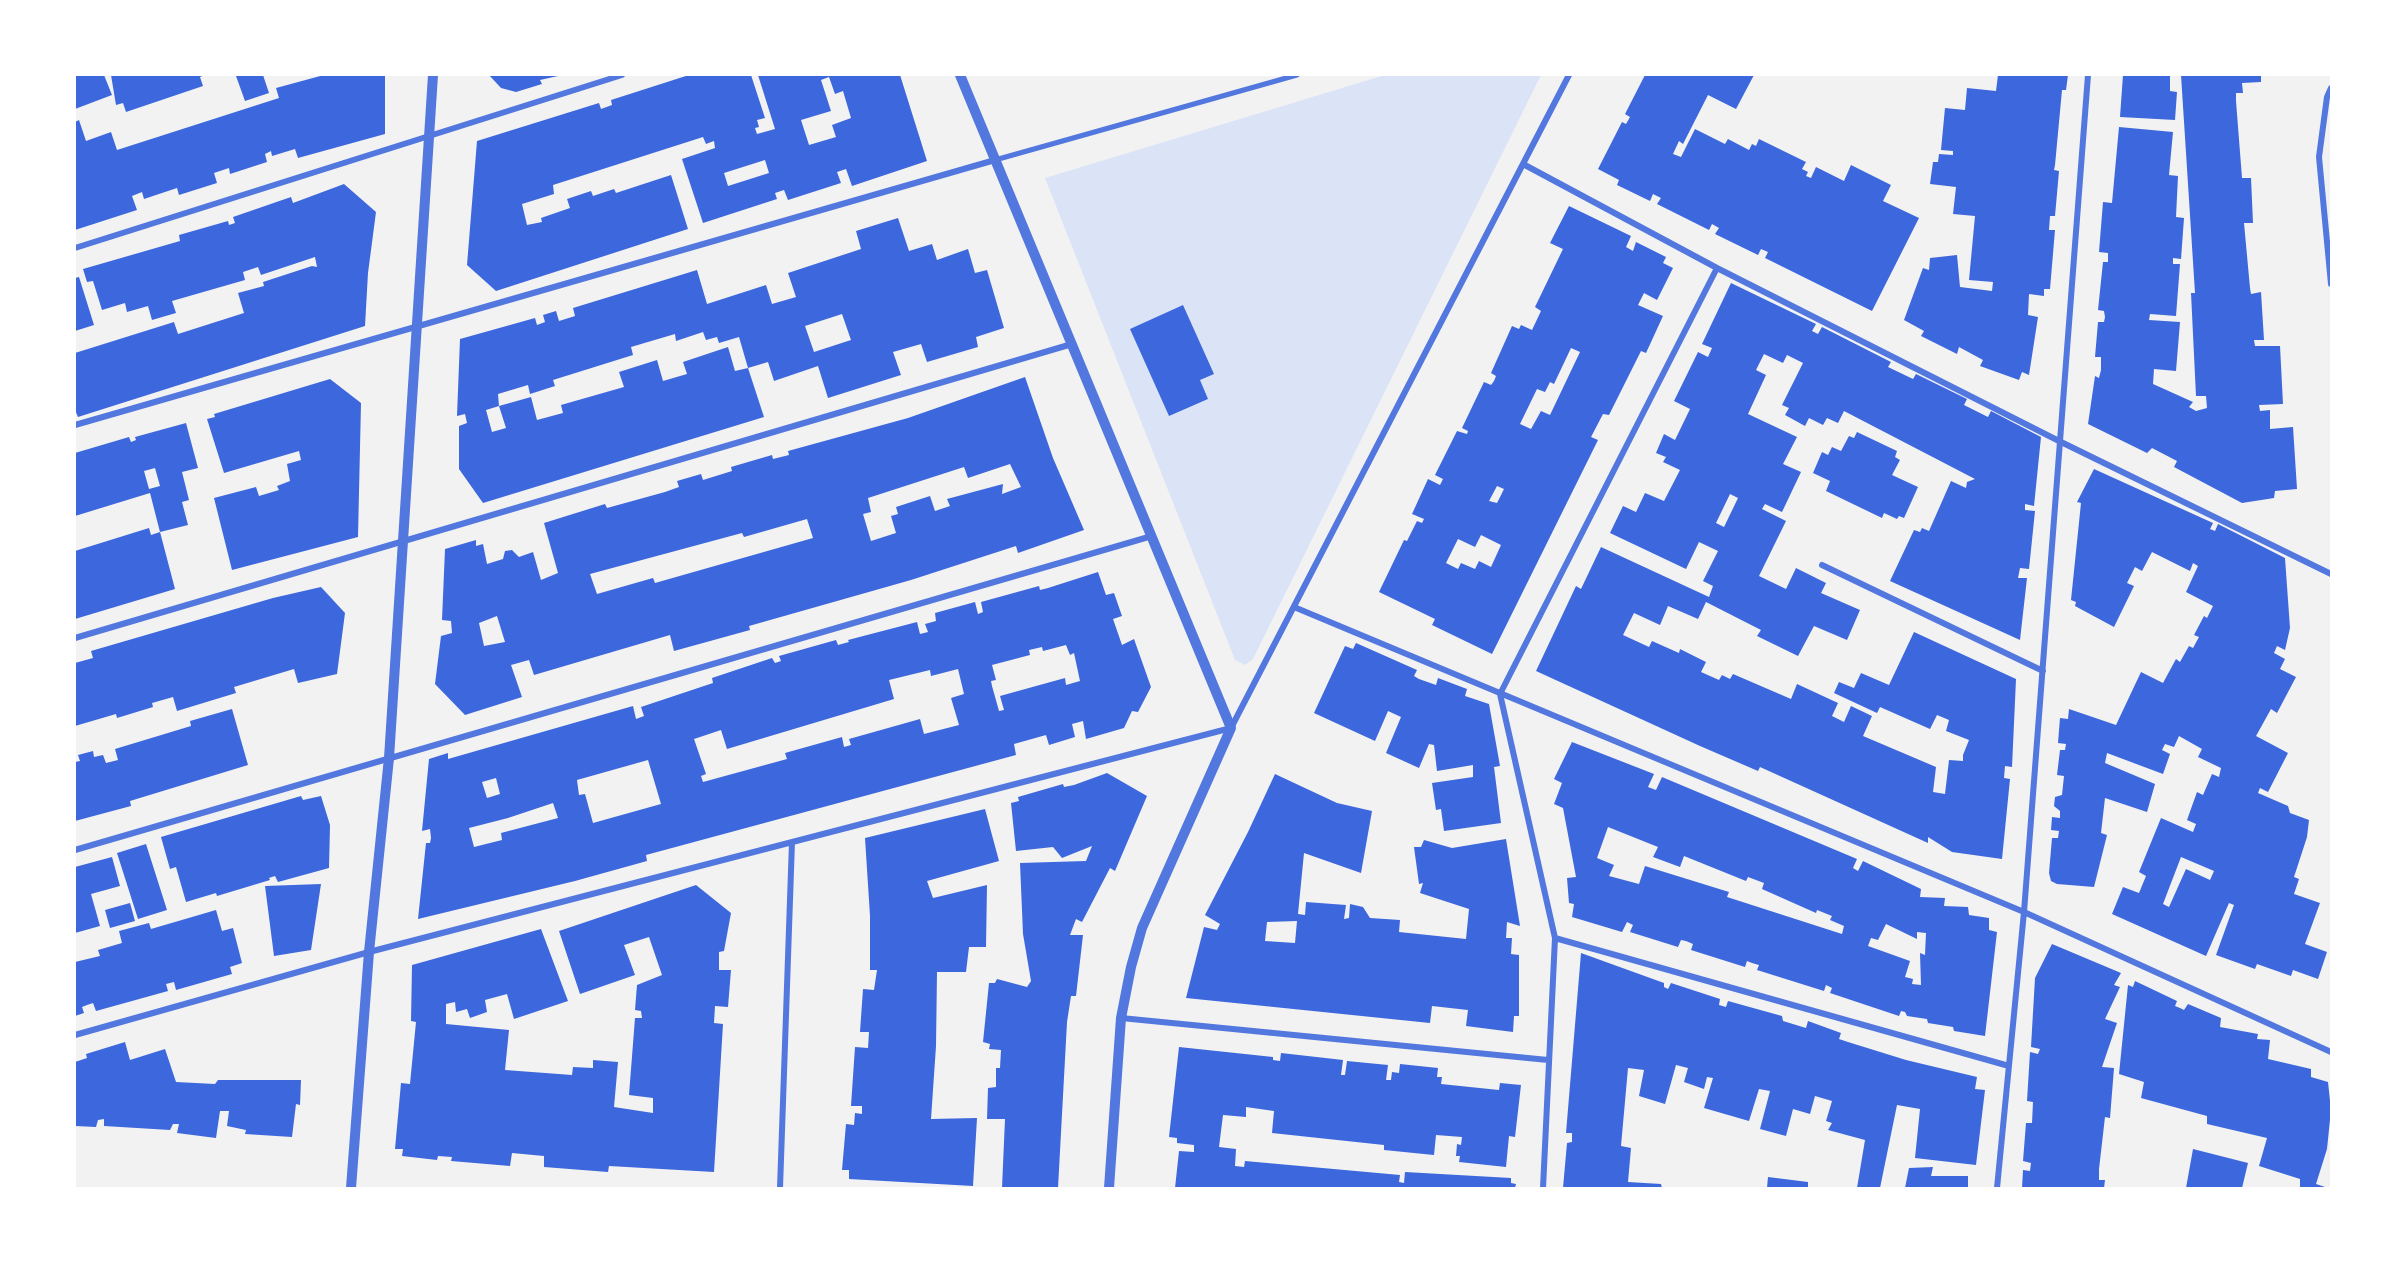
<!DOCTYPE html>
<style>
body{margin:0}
#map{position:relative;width:2406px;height:1263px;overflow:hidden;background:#f2f2f2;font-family:"Times New Roman",serif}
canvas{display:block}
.frame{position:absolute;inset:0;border:76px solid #fff;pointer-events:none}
</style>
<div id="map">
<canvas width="2406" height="1263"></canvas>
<div class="frame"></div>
</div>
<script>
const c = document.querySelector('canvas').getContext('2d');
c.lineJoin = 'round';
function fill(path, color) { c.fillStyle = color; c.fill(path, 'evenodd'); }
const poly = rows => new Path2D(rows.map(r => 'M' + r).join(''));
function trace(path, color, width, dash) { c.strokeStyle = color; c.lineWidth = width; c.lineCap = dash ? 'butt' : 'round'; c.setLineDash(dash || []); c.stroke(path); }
fill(poly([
 [1385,75,1541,75,1253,659,1245,665,1235,660,1045,178]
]), '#dbe4f7');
fill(poly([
 [75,75,104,75,112,95,75,109],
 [111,75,205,75,200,77,203,86,126,112,123,103,116,105],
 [240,75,263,75,269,93,245,101,236,76],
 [324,75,385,75,385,134,298,158,295,149,272,156,271,151,265,154,267,162,230,174,229,168,214,173,217,183,179,195,177,188,144,199,142,192,132,196,137,210,75,230,75,122,79,120,86,141,111,132,117,150,279,98,276,88],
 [489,75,558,75,558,76,540,80,542,84,516,92,501,88],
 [689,75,751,75,765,118,757,120,759,127,755,128,757,134,775,129,758,75,900,75,927,161,852,186,846,169,837,172,841,183,788,200,784,190,775,193,777,199,703,223,682,159,715,148,714,141,706,144,703,137,553,185,554,194,522,204,527,225,542,222,541,218,570,208,567,199,591,191,593,196,614,189,616,193,671,175,688,229,496,291,467,265,477,141,599,103,601,109,612,105,611,100],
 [829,77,835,94,843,91,851,118,832,125,836,137,809,145,801,120,831,111,821,80],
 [765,160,769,173,728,186,724,173],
 [1645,75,1754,75,1736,109,1708,95,1683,144,1679,141,1673,154,1681,157,1695,129,1725,144,1728,139,1749,150,1752,144,1756,146,1759,139,1806,162,1802,169,1808,172,1806,176,1811,178,1816,167,1844,181,1851,165,1891,185,1883,201,1919,218,1872,311,1765,258,1768,252,1761,249,1758,255,1715,234,1719,228,1712,224,1709,230,1657,204,1661,198,1653,194,1650,201,1617,185,1619,180,1598,169,1622,122,1626,124,1630,117,1625,114],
 [1998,75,2068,75,2066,90,2062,90,2055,165,2054,170,2059,171,2055,216,2050,216,2049,230,2055,230,2050,289,2044,289,2044,296,2029,294,2028,315,2038,317,2029,375,2022,372,2019,380,1980,366,1983,360,1959,347,1957,354,1921,336,1924,331,1904,320,1923,268,1929,270,1930,258,1957,255,1960,287,1992,291,1993,282,1969,280,1975,216,1953,214,1956,187,1930,184,1933,162,1938,162,1939,154,1953,155,1953,151,1941,150,1945,108,1965,110,1967,88,1996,91],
 [2123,75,2170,75,2170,91,2177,92,2175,120,2120,117],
 [2181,75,2261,75,2261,82,2242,83,2243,93,2236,93,2236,101,2242,178,2251,178,2253,223,2244,223,2250,288,2251,294,2261,292,2264,340,2254,340,2255,346,2280,346,2283,404,2259,405,2260,411,2270,410,2270,429,2293,427,2297,489,2275,491,2274,498,2242,503,2174,467,2177,461,2152,448,2147,453,2088,424,2095,376,2099,378,2101,370,2101,357,2095,357,2098,322,2104,322,2105,317,2104,311,2098,310,2103,262,2108,262,2108,253,2099,252,2103,202,2112,203,2119,127,2173,132,2169,175,2178,176,2176,217,2184,218,2181,259,2173,258,2173,264,2180,264,2176,316,2150,314,2149,320,2180,322,2176,371,2154,369,2153,384,2193,402,2189,407,2196,411,2207,408,2206,396,2196,396,2191,293,2195,293],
 [344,184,376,212,368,273,365,326,78,417,75,410,75,353,174,322,178,334,244,313,238,293,264,286,263,282,312,266,317,267,315,257,261,275,258,267,243,272,245,280,172,301,176,313,152,320,148,306,127,312,125,303,102,310,93,281,87,282,83,269,180,241,179,235,228,221,229,225,235,223,233,217,291,197,293,203],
 [1569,206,1631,236,1626,247,1633,251,1636,242,1666,257,1663,263,1673,268,1657,300,1644,293,1638,305,1663,316,1646,353,1641,351,1609,415,1603,414,1591,437,1598,440,1492,654,1432,625,1435,619,1379,592,1404,540,1407,541,1417,521,1422,523,1424,519,1412,514,1428,479,1440,485,1443,479,1435,475,1457,431,1467,434,1468,431,1462,428,1484,382,1491,385,1494,381,1496,376,1491,373,1512,326,1519,329,1521,325,1532,330,1541,311,1535,307,1563,249,1550,243],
 [1571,348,1580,352,1550,415,1541,411,1531,429,1520,424,1537,389,1545,392,1550,382,1554,384],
 [1497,486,1504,489,1497,503,1489,501],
 [1481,535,1501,545,1491,567,1479,561,1475,569,1461,563,1458,569,1446,563,1458,539,1475,547],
 [898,218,909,251,932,244,937,260,968,249,975,273,987,270,1004,328,976,337,978,347,927,362,921,344,893,352,901,375,828,398,818,366,774,381,768,362,748,368,739,337,719,343,717,337,706,340,703,332,676,341,675,334,631,347,633,355,553,380,555,386,530,394,528,385,498,394,499,406,531,397,537,420,563,413,561,405,624,387,619,372,657,360,663,381,687,374,683,362,728,347,735,371,748,368,764,417,483,503,459,469,459,426,467,423,465,414,457,416,460,339,535,318,537,325,545,322,543,315,556,311,559,321,575,316,573,308,697,270,707,304,766,285,772,304,796,297,788,273,861,249,856,231],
 [842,314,851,340,814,352,805,326],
 [499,406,506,428,492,432,486,410],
 [79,277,94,325,75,331,75,278],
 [1731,283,1816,324,1812,331,1818,334,1822,327,1891,362,1888,367,1913,379,1916,374,1967,399,1964,405,1988,417,1991,411,2041,437,2034,506,2025,504,2025,510,2035,511,2029,569,2020,568,2018,578,2027,578,2020,640,1890,581,1914,530,1920,532,1922,528,1929,531,1951,481,1966,488,1967,482,1975,479,1844,411,1838,423,1827,418,1823,425,1809,418,1805,426,1785,415,1789,408,1782,405,1803,363,1787,355,1783,363,1764,354,1756,370,1766,375,1748,414,1797,437,1783,464,1801,472,1782,512,1765,504,1762,509,1786,521,1759,576,1786,589,1796,568,1826,583,1821,593,1860,610,1847,640,1814,626,1798,656,1757,636,1761,630,1706,602,1698,619,1668,606,1660,625,1634,613,1623,635,1649,647,1652,641,1679,653,1680,649,1706,662,1701,672,1719,680,1722,675,1730,679,1733,674,1791,699,1797,684,1838,703,1832,716,1844,722,1851,706,1872,716,1863,736,1936,767,1933,792,1945,794,1949,760,1963,761,1963,755,1969,740,1946,731,1949,720,1937,715,1930,729,1880,707,1877,713,1834,693,1839,682,1854,688,1861,673,1889,685,1914,632,2016,679,2012,767,2005,766,2004,778,2010,779,2002,859,1952,852,1928,837,1928,843,1760,767,1758,771,1700,746,1536,671,1576,586,1581,589,1601,547,1709,597,1713,586,1703,581,1718,551,1699,542,1686,569,1610,533,1623,506,1636,512,1645,493,1664,501,1680,470,1663,462,1666,457,1656,453,1664,434,1675,440,1690,409,1674,401,1698,352,1708,357,1712,348,1702,344],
 [1730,494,1738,498,1724,527,1716,523],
 [1183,305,1214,374,1200,380,1208,399,1169,416,1130,329],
 [1025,377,1053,458,1084,530,1018,553,1016,546,911,580,749,626,750,630,674,651,670,635,534,675,529,660,511,665,522,697,465,715,435,684,441,636,452,633,451,621,442,620,445,549,476,540,476,546,483,544,487,564,503,559,505,551,512,550,519,557,533,552,541,580,558,573,544,523,605,504,607,508,665,492,679,487,677,481,701,474,703,480,732,471,731,467,772,455,773,459,789,455,788,451,908,418],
 [1010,464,1021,487,1002,494,1003,484,947,499,950,506,935,511,930,496,896,507,898,514,891,516,896,533,871,541,863,514,871,512,868,498,964,467,968,478],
 [807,519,813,538,655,583,653,578,597,594,590,574,742,533,744,537],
 [497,616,505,642,484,646,479,623],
 [330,379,361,403,358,537,232,570,214,498,256,487,259,496,279,490,277,486,290,481,287,464,301,460,299,451,224,473,207,419,215,417,214,414],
 [186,423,198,468,182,472,189,500,182,502,188,525,160,532,150,493,75,516,75,453,129,437,131,442,136,440,135,437],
 [155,468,160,486,149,489,144,471],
 [1857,432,1897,451,1895,457,1900,460,1892,475,1918,487,1904,518,1899,516,1897,519,1884,513,1882,518,1826,491,1830,481,1813,473,1822,452,1828,455,1832,447,1841,451,1849,436,1854,438],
 [2094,469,2213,523,2210,529,2215,531,2218,524,2285,558,2290,628,2285,650,2277,646,2274,653,2285,659,2280,669,2296,677,2277,713,2271,709,2256,736,2288,753,2268,792,2260,788,2258,793,2288,806,2290,813,2309,820,2307,837,2294,877,2299,879,2294,894,2320,903,2305,944,2327,952,2318,979,2293,970,2291,976,2257,964,2255,969,2216,955,2234,905,2229,903,2206,956,2112,914,2123,887,2139,893,2146,876,2139,872,2161,818,2193,832,2196,824,2187,820,2197,792,2203,795,2212,774,2219,777,2221,768,2198,757,2202,749,2179,736,2174,747,2165,744,2162,750,2170,754,2163,774,2107,753,2105,763,2155,784,2147,812,2105,798,2101,833,2107,835,2094,887,2057,884,2051,881,2049,873,2052,838,2058,838,2059,831,2051,830,2052,817,2060,818,2060,811,2054,806,2055,797,2062,795,2064,776,2057,775,2060,750,2065,750,2066,744,2058,743,2060,718,2068,719,2069,709,2116,725,2141,672,2163,683,2176,659,2180,662,2189,646,2193,648,2199,637,2194,635,2204,616,2207,618,2213,606,2186,592,2198,566,2193,563,2190,571,2152,552,2142,571,2135,567,2127,583,2134,586,2114,627,2075,606,2076,602,2071,600,2081,503,2077,502],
 [2181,857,2214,871,2210,880,2186,869,2169,907,2163,904],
 [149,528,151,535,160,532,175,589,75,619,75,551],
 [1098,572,1106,595,1114,593,1122,616,1113,619,1122,645,1134,639,1151,687,1138,712,1132,711,1124,728,1086,739,1083,721,1072,724,1075,737,1049,745,1046,735,1014,744,1016,755,646,855,647,861,575,881,418,919,426,843,430,843,431,838,430,829,422,831,429,759,448,753,448,759,633,706,636,719,644,716,641,707,713,683,712,678,772,658,775,663,781,661,779,656,836,640,838,645,849,642,848,640,917,622,920,634,928,632,925,624,936,621,935,613,975,602,978,614,983,612,981,602,1039,586,1040,590,1048,588],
 [1066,645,1070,655,1074,653,1080,681,1066,685,1065,678,1000,696,1004,710,999,711,992,686,991,681,996,680,992,665,1030,655,1029,650,1042,647,1043,651],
 [958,669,964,694,951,698,959,725,924,734,920,719,849,739,851,745,844,747,842,737,785,753,787,759,703,782,701,776,706,774,694,739,721,730,727,749,894,699,889,680,930,670,931,676],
 [648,760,661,804,593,823,585,794,579,795,577,780],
 [496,778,500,794,487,798,482,782],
 [553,803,558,818,501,833,502,840,474,847,469,828,508,818],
 [321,587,345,613,337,674,298,683,294,669,234,687,236,693,177,711,173,697,152,703,153,707,117,718,116,714,75,726,75,663,93,658,91,651,273,598],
 [1356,643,1417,670,1414,676,1419,679,1436,685,1438,678,1467,689,1465,696,1489,704,1500,766,1494,767,1501,823,1444,831,1441,809,1436,810,1432,783,1473,777,1473,765,1437,771,1434,745,1429,744,1419,768,1386,753,1401,717,1388,711,1375,741,1314,713,1345,646,1353,649],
 [232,709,248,765,130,801,131,806,75,821,75,762,80,761,78,755,93,751,94,757,103,755,106,763,118,760,115,749,191,726,190,721],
 [1572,742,1654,774,1648,787,1656,790,1662,777,1857,859,1853,868,1858,871,1863,861,1921,889,1920,897,1945,898,1944,906,1968,907,1969,915,1989,918,1989,930,1997,932,1985,1036,1954,1031,1953,1027,1928,1023,1927,1019,1907,1016,1905,1012,1901,1011,1899,1016,1830,993,1832,988,1826,985,1824,991,1757,970,1759,965,1752,963,1747,961,1745,967,1691,950,1693,944,1686,941,1681,940,1678,947,1630,932,1633,925,1627,922,1622,932,1572,917,1574,904,1569,903,1567,878,1576,877,1563,808,1554,804,1562,783,1554,779],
 [1608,827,1658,847,1653,857,1680,867,1684,856,1746,881,1748,877,1764,883,1762,889,1816,913,1817,910,1832,916,1830,920,1844,926,1842,934,1727,897,1729,892,1645,866,1639,884,1609,876,1614,865,1597,858],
 [1886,924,1917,939,1917,932,1926,933,1925,955,1920,953,1921,985,1912,984,1913,979,1905,977,1910,961,1868,946,1871,938,1878,940],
 [1107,773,1147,796,1115,871,1110,868,1082,922,1076,919,1070,935,1083,935,1076,996,1071,996,1067,1022,1058,1188,1002,1188,1005,1119,987,1119,988,1088,996,1087,996,1068,1000,1068,1001,1050,989,1049,990,1044,983,1042,989,983,995,983,997,979,1027,987,1031,981,1023,934,1020,863,1086,861,1092,846,1062,858,1053,847,1016,851,1011,803,1019,801,1018,797,1063,784,1064,787,1074,785],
 [1275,774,1337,803,1372,811,1361,873,1304,853,1298,914,1305,915,1306,902,1346,905,1344,919,1349,918,1350,904,1363,907,1370,918,1400,920,1399,932,1466,939,1469,909,1420,893,1423,883,1419,884,1414,847,1421,847,1424,840,1452,848,1506,839,1520,926,1507,922,1506,938,1512,938,1511,954,1519,955,1519,1016,1514,1016,1513,1032,1466,1026,1468,1010,1432,1006,1430,1023,1186,998,1204,927,1217,930,1220,924,1205,915,1248,832],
 [1297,921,1295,943,1265,941,1267,922],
 [301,796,303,800,321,796,330,825,329,868,278,882,275,876,269,878,270,880,217,896,216,893,186,902,176,867,170,869,161,837],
 [985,809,999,861,927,881,933,898,987,885,986,947,969,947,966,972,937,972,936,1046,931,1119,977,1118,973,1186,849,1179,849,1170,842,1170,846,1124,854,1125,855,1113,862,1114,862,1106,851,1106,855,1047,868,1048,869,1032,860,1032,863,989,874,990,877,970,870,970,870,916,865,838],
 [146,844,167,910,138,919,117,853],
 [112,857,120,886,91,894,100,926,75,933,75,867],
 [321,884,311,950,274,956,265,886],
 [696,885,731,913,724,951,719,952,719,970,731,970,728,1007,715,1006,714,1023,723,1024,714,1172,609,1166,608,1172,544,1167,544,1156,512,1153,510,1166,451,1161,452,1157,438,1156,437,1160,402,1156,403,1149,395,1149,401,1083,410,1084,416,1022,411,1021,412,965,541,929,568,1001,514,1019,507,994,485,1000,487,1012,470,1018,467,1009,456,1012,455,1002,446,1004,446,1024,509,1030,505,1070,572,1075,573,1067,593,1068,593,1060,618,1062,614,1107,653,1113,653,1098,629,1095,635,1018,642,1018,641,1011,635,1010,637,985,662,975,649,937,624,945,635,975,580,994,559,931],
 [130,903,135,921,110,928,105,910],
 [216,910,222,931,233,928,242,963,230,967,232,974,176,990,174,982,166,984,168,991,96,1011,93,1003,87,1005,82,1007,84,1013,75,1016,75,962,100,956,98,950,122,943,119,931,149,923,151,929],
 [2052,944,2121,973,2114,985,2120,987,2105,1019,2117,1023,2102,1067,2114,1068,2110,1118,2105,1117,2099,1169,2099,1180,2105,1180,2104,1188,2022,1188,2023,1170,2030,1171,2031,1163,2023,1161,2026,1123,2032,1123,2033,1102,2027,1101,2030,1052,2038,1054,2040,1049,2031,1047,2035,978],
 [1581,953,1664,983,1664,987,1668,989,1671,983,1720,999,1719,1005,1726,1007,1728,1001,1782,1016,1783,1021,1806,1028,1808,1021,1841,1033,1839,1039,1848,1042,1906,1060,1977,1077,1975,1089,1985,1090,1976,1165,1915,1158,1920,1109,1897,1105,1880,1188,1857,1188,1865,1140,1828,1130,1832,1123,1826,1121,1832,1101,1815,1096,1810,1114,1793,1109,1786,1136,1760,1129,1770,1091,1759,1089,1749,1121,1704,1108,1713,1078,1707,1077,1704,1089,1684,1082,1688,1068,1676,1065,1665,1104,1639,1096,1644,1070,1628,1068,1621,1146,1631,1148,1628,1182,1661,1184,1662,1188,1563,1188,1567,1143,1572,1142,1572,1133,1566,1133],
 [2135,981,2177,1001,2175,1006,2180,1008,2184,1010,2188,1004,2221,1018,2220,1027,2258,1034,2257,1039,2270,1040,2268,1059,2311,1069,2311,1077,2328,1082,2331,1110,2327,1149,2316,1184,2328,1188,2300,1188,2300,1179,2259,1166,2267,1138,2207,1124,2207,1116,2141,1098,2144,1082,2119,1074,2128,985,2133,987],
 [125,1042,130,1060,165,1049,176,1082,215,1084,218,1080,301,1080,300,1105,296,1104,292,1137,245,1134,246,1130,227,1126,229,1111,220,1111,216,1138,177,1133,179,1124,173,1124,170,1130,104,1126,104,1119,98,1120,96,1127,75,1126,75,1062,87,1058,86,1054],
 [1179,1047,1273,1057,1273,1060,1280,1061,1281,1053,1343,1060,1341,1075,1345,1075,1347,1061,1388,1065,1386,1080,1391,1080,1392,1072,1399,1073,1400,1064,1438,1068,1437,1077,1442,1077,1441,1084,1499,1090,1500,1083,1521,1085,1515,1137,1509,1136,1506,1167,1459,1162,1460,1156,1456,1156,1457,1144,1461,1145,1462,1137,1436,1135,1434,1155,1384,1150,1384,1145,1272,1133,1274,1111,1246,1107,1246,1117,1223,1115,1219,1147,1236,1149,1235,1166,1244,1167,1245,1161,1400,1175,1399,1182,1404,1183,1405,1172,1511,1178,1511,1183,1516,1184,1515,1188,1175,1188,1179,1151,1194,1152,1194,1145,1177,1143,1177,1138,1169,1137],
 [2193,1149,2248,1163,2242,1188,2186,1188],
 [1933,1167,1931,1176,1968,1176,1968,1188,1905,1188,1909,1168],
 [1768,1177,1808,1182,1808,1188,1767,1188]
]), '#3d67dc');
trace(poly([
 [995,160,1297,75]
]), '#5277de', 5);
trace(poly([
 [2331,88,2327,97,2319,157,2331,284],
 [1523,164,1717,268,2059,441,2331,574],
 [75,248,622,75],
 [75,425,995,160],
 [1822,565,2043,671],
 [1294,607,2024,912,2331,1052],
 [75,638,1072,344],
 [75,850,1152,536],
 [1555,938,2009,1066],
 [1121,1018,1548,1060],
 [75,1035,369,952,1231,728,1569,75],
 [780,1188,792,842],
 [1543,1188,1555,938,1500,694,1717,268],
 [1997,1188,2024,912,2088,75]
]), '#5277de', 6);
trace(poly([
 [960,75,1231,728,1142,928,1131,967,1121,1018,1109,1188],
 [351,1188,369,952,389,758,433,75]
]), '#5277de', 10);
</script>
